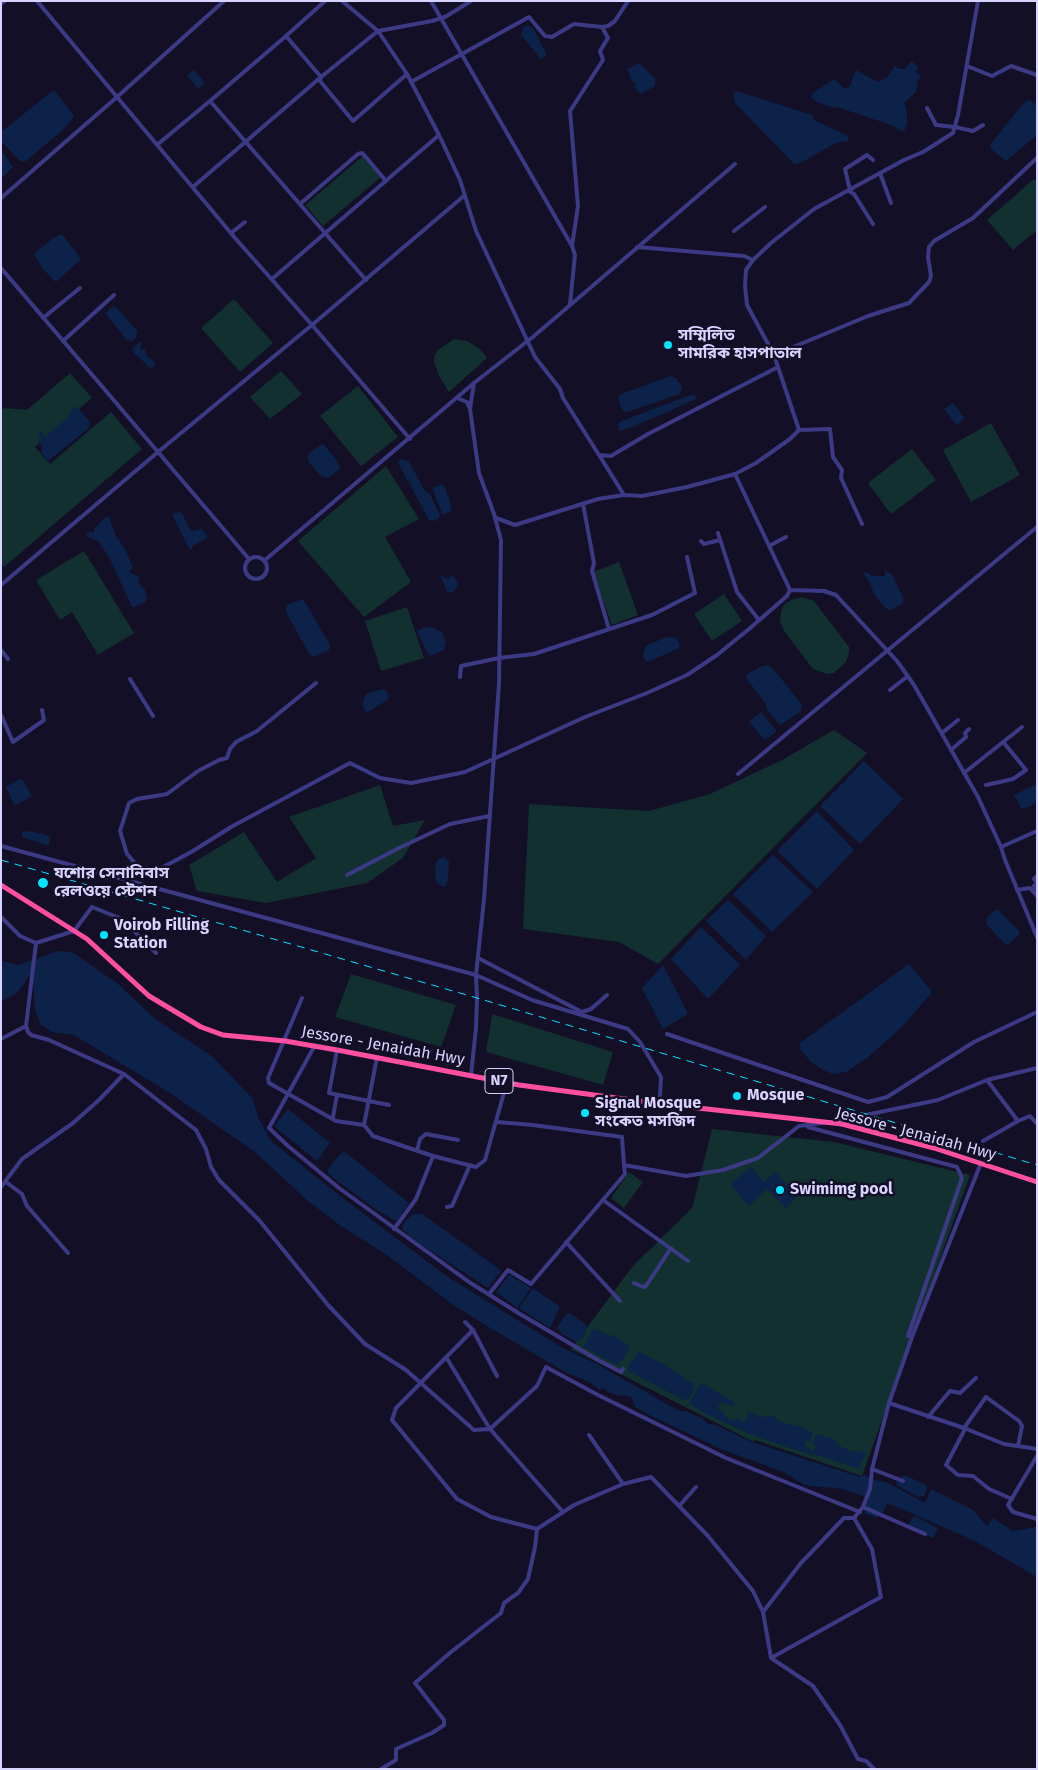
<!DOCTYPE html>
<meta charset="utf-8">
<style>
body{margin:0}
#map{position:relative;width:1038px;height:1770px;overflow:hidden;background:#130f26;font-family:"Fira Sans",sans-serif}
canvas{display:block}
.frame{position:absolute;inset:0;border:2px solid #d9d4ff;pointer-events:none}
</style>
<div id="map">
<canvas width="1038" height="1770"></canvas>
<div class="frame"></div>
</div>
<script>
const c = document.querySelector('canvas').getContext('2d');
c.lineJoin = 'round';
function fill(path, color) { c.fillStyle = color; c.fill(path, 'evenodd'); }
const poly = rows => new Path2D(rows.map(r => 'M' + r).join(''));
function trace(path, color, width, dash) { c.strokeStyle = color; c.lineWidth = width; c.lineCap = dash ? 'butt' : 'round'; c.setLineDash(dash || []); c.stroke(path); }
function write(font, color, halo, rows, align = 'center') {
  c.font = font + ' "Fira Sans","Noto Sans Bengali",sans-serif'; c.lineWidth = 5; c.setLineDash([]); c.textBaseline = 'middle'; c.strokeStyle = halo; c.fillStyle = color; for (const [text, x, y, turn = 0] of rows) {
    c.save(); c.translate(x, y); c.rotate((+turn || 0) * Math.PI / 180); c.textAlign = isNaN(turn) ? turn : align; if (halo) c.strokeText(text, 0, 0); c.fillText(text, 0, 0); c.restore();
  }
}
fill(poly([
 [363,156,381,177,323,226,305,205],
 [1034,179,1037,182,1037,230,1013,250,987,220],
 [234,299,273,343,240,372,201,328],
 [454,339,467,341,480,349,487,358,449,392,439,376,434,361,435,355,439,349],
 [281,371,302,394,270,419,250,397],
 [70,373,92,398,35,447,50,464,111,412,142,449,4,567,1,564,1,410,4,408,27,410],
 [358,386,398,437,361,466,320,416],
 [991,423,1020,475,971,502,943,450],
 [912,449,936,480,891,514,868,483],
 [386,466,419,519,385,537,411,582,364,617,298,541],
 [84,551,134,633,98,655,72,612,60,620,36,580],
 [619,562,638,615,612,625,593,572],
 [724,594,742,621,712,641,694,614],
 [802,597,814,601,849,647,849,653,846,662,834,673,827,674,813,669,784,631,780,621,781,611,784,605,791,600],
 [407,607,424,658,381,671,365,621],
 [834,730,867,753,658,964,619,942,523,929,529,804,649,811,710,794,782,760],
 [380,785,393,826,425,820,403,858,367,883,266,903,197,891,189,865,244,832,277,882,316,858,289,817],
 [351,974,456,1005,441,1047,335,1017],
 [492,1014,613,1052,603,1085,486,1052],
 [712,1129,834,1142,970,1175,862,1476,755,1440,754,1442,571,1349,632,1267,692,1208],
 [629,1172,643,1182,624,1208,611,1198]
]), '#12302f');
fill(poly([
 [527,25,533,28,545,51,546,55,541,59,521,35,523,28],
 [911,61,918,66,916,72,921,77,918,79,916,92,904,103,907,112,907,123,904,132,888,124,837,107,834,108,825,105,817,102,811,97,813,93,834,79,845,89,850,86,856,70,878,82,886,78,892,71,894,65,899,69,905,69],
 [639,63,655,78,655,86,641,94,636,89,634,86,637,84,635,82,633,83,627,69],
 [194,70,205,83,198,89,187,75],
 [54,90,73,114,74,117,64,129,26,161,20,161,1,141,1,132],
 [735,92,740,92,812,115,814,120,848,136,849,141,836,143,802,162,796,164,793,163,736,104,733,96],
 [1029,99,1037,106,1037,135,1006,161,991,149,990,145,1022,105],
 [1,150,13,167,1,179],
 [62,234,81,259,56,282,42,268,34,254,53,238],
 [113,306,117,308,138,332,136,337,132,341,127,340,105,313],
 [140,342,142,344,140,347,142,350,145,349,147,356,155,362,154,367,150,368,133,352,133,348],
 [671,376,676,378,682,387,680,394,627,412,622,411,618,398,621,394],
 [693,394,697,398,692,401,633,427,619,431,618,423,622,421],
 [953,403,965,418,957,425,944,409,945,408],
 [76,406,90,422,89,428,48,461,41,452,43,448,38,441,42,437,38,435,41,430,44,437,46,436,70,415,71,410],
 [320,445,324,445,338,462,340,467,339,470,328,478,321,476,308,461,308,454],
 [401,459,409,462,424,489,427,493,430,494,440,515,439,518,435,521,429,520,401,468,398,462],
 [442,484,444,485,452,507,450,512,444,514,442,513,432,488],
 [181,512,190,529,192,531,202,529,208,537,193,546,191,550,188,547,172,514],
 [105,517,109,517,116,536,126,551,133,568,130,570,130,573,138,576,139,583,145,590,147,599,145,602,135,607,132,607,109,557,98,541,87,537,87,533,90,532,94,533,94,529],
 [885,570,892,575,904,599,902,604,891,610,887,609,880,602,874,594,870,583,863,573,866,572,872,576,885,576],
 [440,575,448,579,453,575,458,583,457,587,453,592,448,593],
 [303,599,330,645,329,650,314,657,309,654,286,612,286,605],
 [426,627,434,628,443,633,443,637,446,641,444,650,430,656,425,649,417,631],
 [667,637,677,638,680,645,679,648,648,662,646,661,643,657,645,646],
 [768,665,776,672,802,705,801,711,781,725,778,723,766,708,766,704,746,678,748,674,760,667],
 [384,689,387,691,389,699,368,712,365,711,362,704,366,694,378,690],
 [761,712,777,731,765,740,749,722],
 [864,761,903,799,860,844,820,806],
 [19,779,22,779,32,796,15,806,6,787],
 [1037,784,1037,803,1025,808,1021,808,1014,795],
 [817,811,854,850,817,889,777,851],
 [30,831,50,836,49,846,22,837,22,832],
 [773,855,813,892,772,932,733,894],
 [445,857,449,862,448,879,446,886,443,887,436,882,435,865,438,859],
 [728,900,766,936,746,960,706,921],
 [997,909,1019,931,1020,934,1009,944,1005,944,987,925,987,917],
 [701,927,740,965,708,999,671,959],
 [57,951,72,952,117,983,154,1018,213,1057,253,1099,258,1117,271,1141,344,1199,448,1277,561,1347,597,1364,679,1411,686,1411,703,1419,708,1424,716,1425,749,1441,860,1477,865,1475,874,1480,886,1482,925,1503,931,1489,973,1510,987,1526,993,1518,1013,1531,1037,1527,1037,1577,973,1540,897,1507,887,1504,882,1514,876,1518,865,1513,864,1509,869,1498,842,1489,804,1485,784,1472,723,1450,649,1415,635,1407,632,1398,625,1395,621,1396,607,1392,606,1389,602,1388,600,1390,589,1382,567,1373,487,1326,452,1304,387,1255,341,1226,308,1201,255,1152,173,1095,74,1035,52,1032,41,1025,35,1010,33,976,29,976,18,992,1,1002,1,961,19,965],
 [909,964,932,992,901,1028,867,1058,846,1072,833,1074,823,1070,811,1062,800,1049,800,1043],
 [663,965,688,1014,663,1029,642,988],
 [288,1109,330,1143,317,1161,275,1127,275,1125],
 [345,1152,409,1203,397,1221,394,1220,374,1208,337,1181,328,1173,328,1169,332,1164,341,1153],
 [751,1167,764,1182,775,1171,798,1196,786,1208,767,1189,749,1206,730,1184],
 [412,1214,422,1214,498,1268,501,1271,488,1288,417,1242,403,1230,402,1225],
 [509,1275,531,1288,517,1308,496,1292],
 [533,1288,560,1307,550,1328,519,1308],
 [569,1313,587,1325,584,1336,578,1343,562,1334,557,1328,566,1314],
 [594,1328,608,1335,615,1336,624,1343,630,1345,628,1351,618,1365,583,1347],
 [639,1352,667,1366,677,1373,682,1375,683,1379,693,1382,695,1387,688,1400,682,1399,628,1371,629,1365],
 [703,1384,735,1403,733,1406,721,1402,717,1409,724,1412,725,1416,732,1420,740,1419,745,1423,748,1412,762,1417,774,1416,780,1422,798,1426,813,1433,810,1442,807,1441,804,1446,813,1451,816,1446,812,1444,816,1434,832,1438,840,1446,850,1451,866,1452,859,1469,820,1456,802,1452,752,1435,704,1413,689,1403,700,1385],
 [904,1475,927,1485,927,1488,924,1496,918,1497,898,1486,896,1483,898,1479],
 [914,1516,938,1528,934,1537,931,1538,925,1534,912,1530,908,1525]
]), '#0c2248');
trace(poly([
 [224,1,117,97,235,238,312,325,158,452,249,559],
 [342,1,378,31,407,74,439,135,460,180,476,231,535,357,560,389,563,398,599,455],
 [431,1,572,246],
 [1,4,5,1],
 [286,36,325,1],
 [967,66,992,76,1011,66,1037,75],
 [407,74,353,121,320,81,321,77,378,31,432,21,445,17,471,1],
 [411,82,529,17,545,36,552,37,574,24,602,27],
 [927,108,936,125,955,127,973,131,983,125],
 [158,144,210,101,366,280],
 [880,173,891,203],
 [194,186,321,77,286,36,210,101],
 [850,190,845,169,867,155,873,160],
 [849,191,854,194,873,224],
 [1,198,117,97,37,1],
 [300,204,358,154,362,153,365,156,386,181],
 [734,231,765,207],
 [231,233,245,222],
 [637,247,744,256,753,260],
 [1,268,158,452,1,585],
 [272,279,439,135],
 [570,304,575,255,572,246,578,206,570,111,603,60,600,51,608,38,602,27,608,26,615,21,628,1],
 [43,318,80,288],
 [63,341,114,295],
 [774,355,868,316,909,303,929,282,931,276,928,257,929,247,934,241,973,218,1037,158],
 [457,398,467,402,469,407],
 [799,430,830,429,833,457,842,470,841,478,862,524],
 [410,439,312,325,465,195],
 [735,474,790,590],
 [624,495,599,455,611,456,648,434,778,367],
 [583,504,594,563,592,571,609,629],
 [496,518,515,525,598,499,624,495,642,496,687,487,735,474,756,463,790,439,799,430,774,355,747,305,745,286,746,270,753,260,771,243,814,209,904,160,923,152,953,133,958,115,978,1],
 [718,533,737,592,759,620],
 [701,541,704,544,720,540],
 [769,546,786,537],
 '245 568a11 11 0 1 1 22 0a11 11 0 1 1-22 0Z',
 [265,560,474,383,534,336,735,164],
 [1,650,8,659],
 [460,677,461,666,499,658,534,654,652,615,695,593,687,557],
 [130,679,153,716],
 [316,683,257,731,236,742,230,749,227,758,219,760,198,771,167,794,137,799,129,803,120,831,127,854,141,870,154,872,193,851,231,827,350,763,380,778,411,783,465,772,585,717,647,693,687,675,717,655,749,629,787,596,790,590,824,591,836,595,897,661,914,685,978,797,1001,847,1005,860,1037,937],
 [890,690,908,676],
 [1,715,13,742,44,720,42,710],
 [942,733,958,720],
 [951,750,966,737,965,733,969,729],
 [964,773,1022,727],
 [738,774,1037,527],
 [986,785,1013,779,1026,770,1004,743],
 [1,846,476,975,532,1000,628,1029,640,1042,661,1077,660,1097,662,1104],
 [1001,847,1037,831],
 [347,875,399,848,450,824,489,816],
 [1037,883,1034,886,1037,890],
 [1037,883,1034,879,1037,876],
 [1017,890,1030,888,1037,896],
 [1,917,20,936,36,943,74,931,92,907,122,919,156,953],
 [36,943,26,1026,28,1032,31,1035,49,1040,124,1074,196,1130,206,1149,211,1167,219,1180,259,1220,328,1305,365,1344,406,1370,474,1430,490,1429,563,1512],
 [478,958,582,1012,591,1009,607,995],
 [302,998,268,1078,269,1083,336,1121,364,1125,373,1136,433,1156,476,1167,485,1160,507,1082],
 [667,1034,868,1102,887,1097,974,1042,1037,1012],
 [1,1039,26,1026],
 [314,1047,269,1128,288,1146,339,1188,469,1282,520,1314,598,1360,621,1372,623,1369],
 [337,1050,329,1093,389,1105],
 [471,1075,476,1028,477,998,476,975,484,899,499,684,501,540,494,514,479,473,470,409,474,383],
 [333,1117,337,1095],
 [1018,1121,1030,1116,1037,1124],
 [497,1122,533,1125,622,1137,624,1165,686,1176,723,1170,758,1158,799,1126,823,1123],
 [832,1122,938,1100,987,1080,1037,1068],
 [364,1125,377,1057],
 [808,1127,957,1167,962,1178,908,1336],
 [983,1141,1018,1121,987,1080],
 [417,1151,420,1139,426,1134,458,1140],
 [6,1182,22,1194,27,1206,68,1253],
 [1,1187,22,1159,73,1123,99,1100,124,1074],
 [603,1200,688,1261],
 [447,1207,452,1206,470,1165],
 [394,1229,416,1199,433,1156],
 [566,1242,620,1301],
 [634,1283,643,1287,646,1286,671,1248],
 [489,1294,508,1270,531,1284,625,1174,624,1165],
 [465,1322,473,1330,497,1376],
 [473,1330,396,1408,392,1420,457,1499,491,1517,537,1529,574,1505,623,1484,651,1477,708,1536,753,1591,763,1612,801,1563,844,1518,854,1518,863,1507,870,1489,872,1469,889,1403,912,1337,981,1163],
 [446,1357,490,1429,537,1386,546,1367,598,1395,726,1458,860,1512],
 [889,1403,964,1428,1004,1444,1037,1449],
 [928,1417,950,1391,960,1393,976,1378],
 [589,1435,623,1484],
 [1037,1456,1008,1505,1013,1512,1037,1519],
 [872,1469,903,1481],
 [1012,1499,989,1489,973,1476,958,1475,946,1465,964,1431,964,1428,986,1397,1019,1421,1022,1426,1018,1446],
 [679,1506,696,1487],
 [863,1507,925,1534],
 [763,1612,771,1658,813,1686,840,1725,858,1759,866,1761,874,1769],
 [771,1658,881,1597,872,1549,854,1518],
 [381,1769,396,1760,396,1749,432,1733,444,1725,444,1720,415,1683,451,1652,501,1613,504,1603,518,1593,528,1579,535,1547,537,1529]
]), '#3d3a85', 4);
trace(poly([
 [1,885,87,939,149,996,201,1027,223,1035,285,1041,337,1050,519,1085,662,1104,842,1124,934,1148,1037,1182]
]), '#ff4fa3', 5);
trace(poly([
 [1,860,477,998,1037,1165]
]), '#00e5ff', 1, [8, 6]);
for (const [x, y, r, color] of [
 [668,345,5,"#00e5ff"],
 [43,883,6,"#00e5ff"],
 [104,935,5,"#00e5ff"],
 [737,1096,5,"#00e5ff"],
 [585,1113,5,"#00e5ff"],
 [780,1190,5,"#00e5ff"]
]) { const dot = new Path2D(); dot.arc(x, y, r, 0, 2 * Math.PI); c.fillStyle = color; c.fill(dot); trace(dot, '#130f26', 2); }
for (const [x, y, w] of [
 [499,1081,28]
]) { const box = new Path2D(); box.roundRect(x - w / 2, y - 12.5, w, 25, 4); c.fillStyle = '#130f26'; c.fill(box); trace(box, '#d9d4ff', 1); }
write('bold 15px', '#d9d4ff', null, [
 ["N7",499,1081]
]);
write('bold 16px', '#d9d4ff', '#130f26', [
 ["সম্মিলিত",678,336],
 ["সামরিক হাসপাতাল",678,354],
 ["যশোর সেনানিবাস",54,874],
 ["রেলওয়ে স্টেশন",54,892],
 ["Voirob Filling",114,926],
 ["Station",114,944],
 ["Mosque",747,1096],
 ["Signal Mosque",595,1104],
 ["সংকেত মসজিদ",595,1122],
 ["Swimimg pool",790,1190]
], 'left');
write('16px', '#d9d4ff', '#130f26', [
 ["Jessore - Jenaidah Hwy",383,1046,10],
 ["Jessore - Jenaidah Hwy",916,1134,15]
]);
</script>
